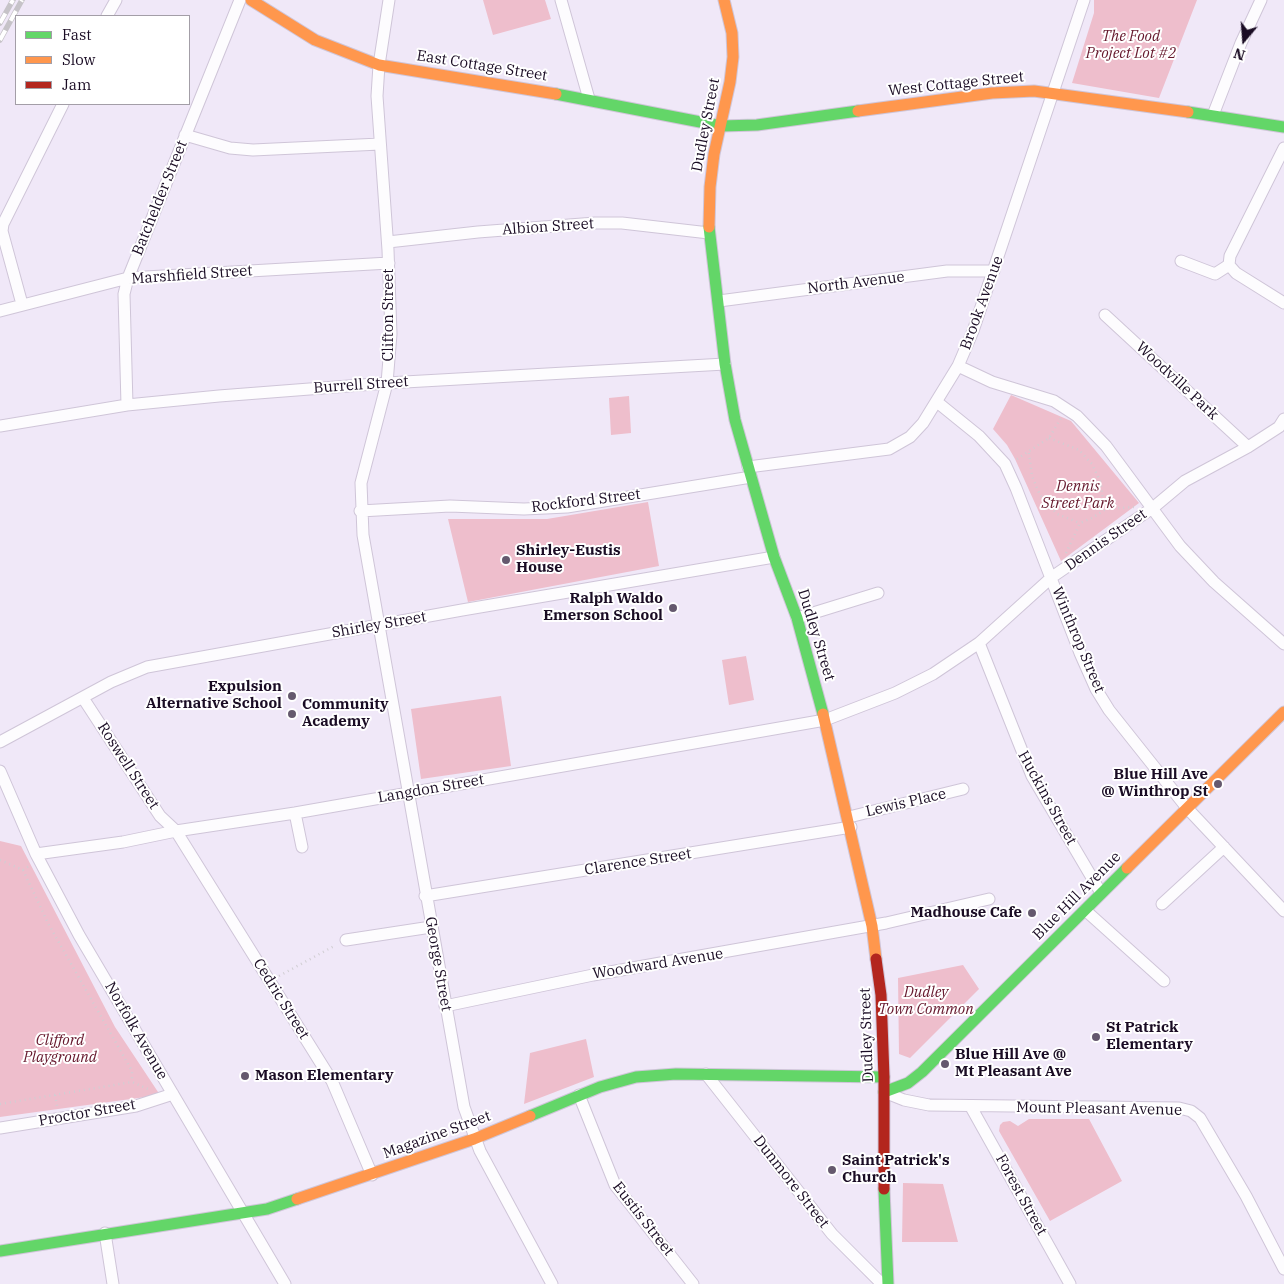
<!DOCTYPE html>
<style>
body{margin:0}
#map{position:relative;width:1284px;height:1284px;overflow:hidden;background:#f0e8f8;font-family:"IBM Plex Serif",serif}
canvas{display:block}
.legend{position:absolute;left:15px;top:15px;width:175px;height:90px;box-sizing:border-box;background:#fff;border:1px solid #a39ea7;margin:0;padding:6px 9px;list-style:none;font-size:15px;color:#1a0c24}
.legend li{display:flex;align-items:center;gap:10px;height:25px}
.legend b{width:25px;border:1px solid #a39ea7}
.north{position:absolute;left:1219px;top:15px;width:50px;height:50px;-webkit-text-stroke:4px #fff;paint-order:stroke;rotate:198deg;font-size:14px;font-weight:700;line-height:20px;text-align:center;color:#1a0c24}
.north::after{content:'';display:block;margin:auto;width:18px;height:22px;background:#1a0c24;clip-path:polygon(50% 0,100% 100%,50% 72%,0 100%)}
</style>
<div id="map">
<canvas width="1284" height="1284"></canvas>
<ul class="legend">
<li><b style="height:6px;background:#63d668"></b>Fast</li>
<li><b style="height:6px;background:#ff974d"></b>Slow</li>
<li><b style="height:6px;background:#b3261e"></b>Jam</li>
</ul>
<div class="north">N</div>
</div>
<script>
const c = document.querySelector('canvas').getContext('2d');
c.lineJoin = 'round';
function fill(path, color) { c.fillStyle = color; c.fill(path, 'evenodd'); }
const poly = rows => new Path2D(rows.map(r => 'M' + r).join(''));
function trace(path, color, width, dash) { c.strokeStyle = color; c.lineWidth = width; c.lineCap = dash ? 'butt' : 'round'; c.setLineDash(dash || []); c.stroke(path); }
function write(font, color, halo, rows, align = 'center') {
  c.font = font + ' "IBM Plex Serif",serif'; c.lineWidth = 4; c.setLineDash([]); c.textBaseline = 'middle'; c.strokeStyle = halo; c.fillStyle = color; for (const [text, x, y, turn = 0] of rows) {
    c.save(); c.translate(x, y); c.rotate((+turn || 0) * Math.PI / 180); c.textAlign = isNaN(turn) ? turn : align; if (halo) c.strokeText(text, 0, 0); c.fillText(text, 0, 0); c.restore();
  }
}
fill(poly([
 [483,0,545,0,551,19,493,35],
 [1094,0,1197,0,1159,98,1072,83,1094,13],
 [1011,395,1071,421,1139,503,1061,561,1015,459,1007,445,993,429],
 [629,396,631,433,611,435,609,398],
 [648,502,659,566,468,602,448,519,547,519],
 [746,656,754,700,729,705,722,660],
 [501,696,511,766,421,779,411,709],
 [0,841,21,846,115,1027,160,1095,0,1117],
 [963,965,979,989,910,1058,899,1054,898,978],
 [586,1039,594,1077,524,1104,530,1053],
 [1029,1119,1089,1119,1122,1181,1050,1221,999,1131,1000,1125,1003,1122,1010,1121,1018,1126],
 [903,1183,943,1184,958,1242,902,1242]
]), '#eebecc');
const street = poly([
 [389,0,379,65,377,96,388,250,391,334,387,383,361,483,363,535,464,1107,480,1151,552,1284],
 [561,0,589,99],
 [107,16,116,0],
 [1213,115,1241,43,1261,0],
 [185,135,230,148,253,150,380,144],
 [1284,148,1230,256,1229,265,1236,273,1284,303],
 [388,242,478,232,595,223,622,223,709,233],
 [1181,261,1215,274,1229,265],
 [719,301,947,271,994,271],
 [22,304,2,231,3,224,63,104],
 [0,311,128,278,389,263],
 [1105,315,1248,447],
 [958,366,992,382,1054,401,1077,416,1106,446,1180,546,1214,582,1284,644],
 [937,402,979,436,1005,464,1016,488,1080,653,1096,689,1109,710,1187,808,1284,911],
 [127,405,124,294,128,278,240,0],
 [0,426,127,405,219,396,387,383,725,364],
 [748,467,889,449,910,437,923,423,958,366,973,331,1084,0],
 [360,511,450,506,524,509,567,507,751,477],
 [797,618,878,593],
 [979,643,1032,776,1101,893],
 [83,698,160,816,176,831,332,1081,372,1175],
 [0,742,111,682,147,667,462,610,774,557],
 [0,771,36,854,79,935,285,1284],
 [295,813,302,847],
 [849,817,963,789],
 [36,854,123,842,176,831,295,813,825,720,895,693,933,674,979,643,1052,577,1154,507,1185,481,1248,447,1279,427,1284,419],
 [425,896,851,827],
 [1162,904,1224,847],
 [1085,910,1164,981],
 [346,940,431,927],
 [445,1006,593,975,886,923,989,899],
 [706,1074,832,1234,882,1284],
 [884,1092,904,1100,929,1105,1179,1108,1191,1111,1200,1118,1246,1196,1284,1269],
 [579,1095,615,1185,693,1284],
 [971,1107,1070,1284],
 [0,1128,136,1106,173,1094],
 [105,1233,113,1284]
]);
const fast = poly([
 [556,94,721,126,757,125,858,111],
 [1188,112,1284,127],
 [709,227,725,364,735,420,774,557,797,618,823,714],
 [884,1092,908,1083,922,1072,1127,868],
 [530,1116,600,1087,636,1077,676,1074,884,1077],
 [884,1189,888,1284],
 [0,1251,267,1209,297,1199]
]);
const slow = poly([
 [251,0,315,40,379,65,556,94],
 [858,111,992,93,1034,91,1188,112],
 [709,227,710,187,714,154,730,82,733,57,732,33,724,0],
 [823,714,872,926,876,959],
 [1127,868,1284,712],
 [297,1199,474,1139,530,1116]
]);
const jam = poly([
 [876,959,881,995,884,1077,884,1189]
]);
trace(street, '#cfc5d8', 13);
trace(fast, '#cfc5d8', 13);
trace(slow, '#cfc5d8', 13);
trace(jam, '#cfc5d8', 13);
trace(poly([
 [1049,438,1079,450,1092,464,1101,483,1103,502,1101,510],
 [1029,453,1032,476,1040,495,1057,514,1080,523],
 [1017,459,1049,438,1061,418],
 [1066,553,1080,523,1092,518,1106,509,1134,507],
 [0,860,23,870,29,866],
 [23,870,49,925,132,1071,132,1082],
 [279,976,336,945],
 [55,1095,57,1106],
 [0,1104,132,1082,148,1089]
]), '#d1ced3', 2.5, [1, 4]);
trace(street, '#fdfcfe', 11);
trace(fast, '#63d668', 11);
trace(slow, '#ff974d', 11);
trace(jam, '#b3261e', 11);
const rail = poly([
 [0,23,13,0],
 [0,40,22,0]
]);
trace(rail, '#c6c3c8', 5.5);
trace(rail, '#fff', 4, [11]);
for (const [x, y, r, color] of [
 [506,560,5,"#65596e"],
 [673,608,5,"#65596e"],
 [292,696,5,"#65596e"],
 [292,714,5,"#65596e"],
 [1218,784,5,"#65596e"],
 [1032,913,5,"#65596e"],
 [1096,1037,5,"#65596e"],
 [945,1064,5,"#65596e"],
 [245,1076,5,"#65596e"],
 [832,1170,5,"#65596e"]
]) { const dot = new Path2D(); dot.arc(x, y, r, 0, 2 * Math.PI); c.fillStyle = color; c.fill(dot); trace(dot, '#fff', 2); }
write('italic 15px', '#66182d', '#fff', [
 ["The Food",1131,37],
 ["Project Lot #2",1131,54],
 ["Dennis",1078,487],
 ["Street Park",1078,504],
 ["Dudley",926,993],
 ["Town Common",926,1010],
 ["Clifford",60,1041],
 ["Playground",60,1058]
]);
write('15px', '#1a0c24', '#fff', [
 ["East Cottage Street",482,66,9],
 ["West Cottage Street",956,84,-6],
 ["Dudley Street",706,125,-79],
 ["Batchelder Street",160,198,-68],
 ["Albion Street",548,227,-4],
 ["Marshfield Street",192,275,-4],
 ["North Avenue",856,283,-7],
 ["Brook Avenue",982,303,-70],
 ["Clifton Street",389,315,-90],
 ["Woodville Park",1177,381,43],
 ["Burrell Street",361,385,-4],
 ["Rockford Street",586,501,-7],
 ["Dennis Street",1106,540,-35],
 ["Shirley Street",379,625,-10],
 ["Dudley Street",816,635,73],
 ["Winthrop Street",1078,640,67],
 ["Roswell Street",128,766,57],
 ["Langdon Street",431,789,-10],
 ["Huckins Street",1047,798,61],
 ["Lewis Place",906,803,-13],
 ["Clarence Street",638,862,-9],
 ["Blue Hill Avenue",1077,896,-45],
 ["George Street",438,964,80],
 ["Woodward Avenue",658,964,-9],
 ["Cedric Street",281,999,58],
 ["Norfolk Avenue",136,1031,60],
 ["Dudley Street",867,1035,-92],
 ["Mount Pleasant Avenue",1099,1109,1],
 ["Proctor Street",87,1113,-10],
 ["Magazine Street",437,1135,-20],
 ["Dunmore Street",791,1182,52],
 ["Forest Street",1021,1195,61],
 ["Eustis Street",643,1219,52]
]);
write('bold 15px', '#1a0c24', '#fff', [
 ["Shirley-Eustis",516,551],
 ["House",516,568],
 ["Ralph Waldo",663,599,"right"],
 ["Emerson School",663,616,"right"],
 ["Expulsion",282,687,"right"],
 ["Alternative School",282,704,"right"],
 ["Community",302,705],
 ["Academy",302,722],
 ["Blue Hill Ave",1208,775,"right"],
 ["@ Winthrop St",1208,792,"right"],
 ["Madhouse Cafe",1022,913,"right"],
 ["St Patrick",1106,1028],
 ["Elementary",1106,1045],
 ["Blue Hill Ave @",955,1055],
 ["Mt Pleasant Ave",955,1072],
 ["Mason Elementary",255,1076],
 ["Saint Patrick's",842,1161],
 ["Church",842,1178]
], 'left');
</script>
